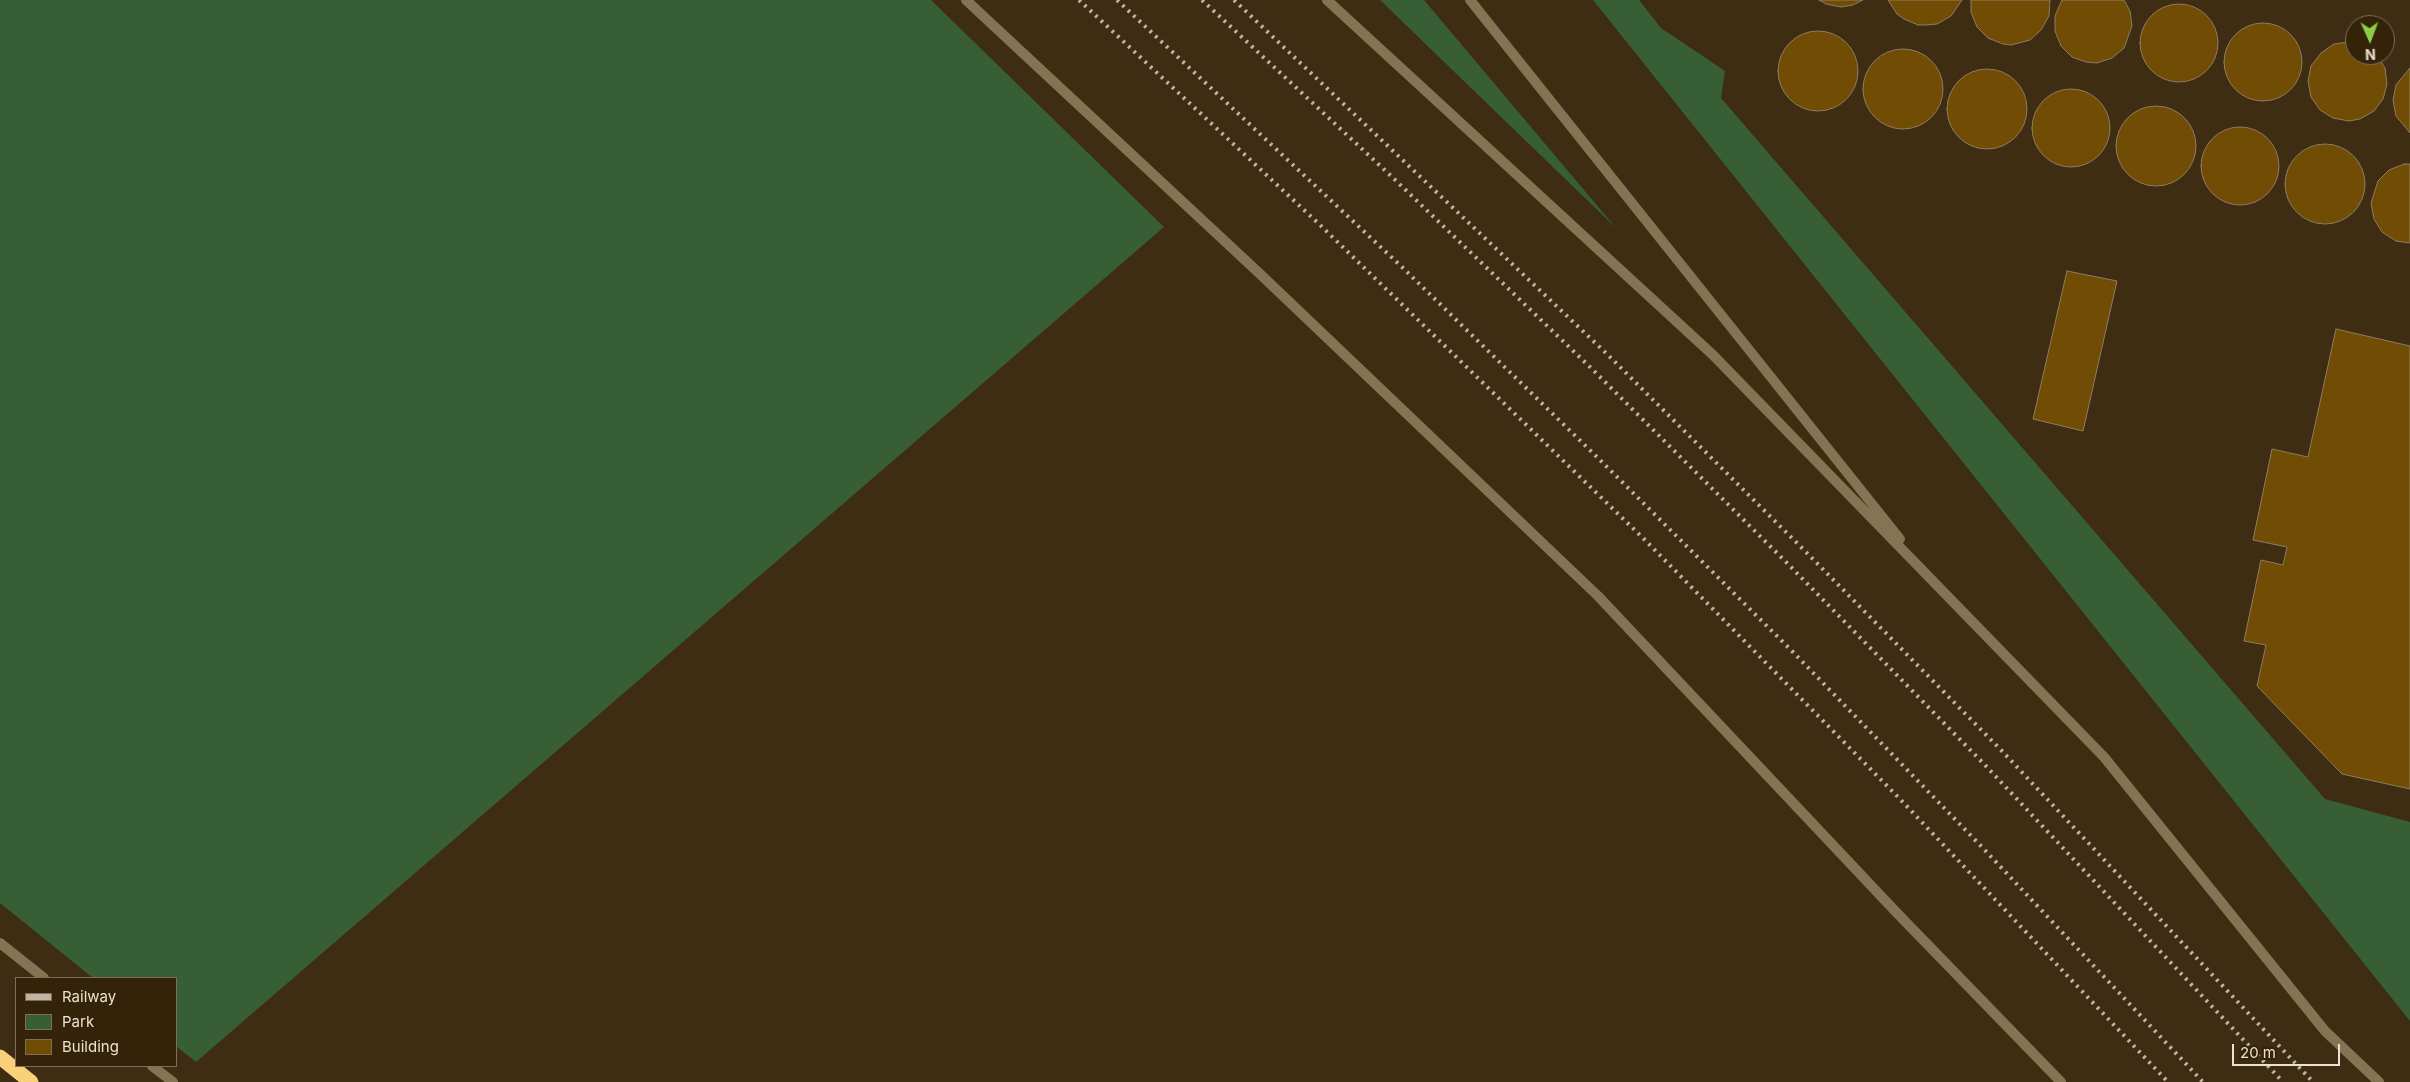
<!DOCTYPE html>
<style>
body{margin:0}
#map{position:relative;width:2410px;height:1082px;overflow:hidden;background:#3e2d13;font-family:Inter,sans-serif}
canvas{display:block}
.legend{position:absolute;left:15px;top:977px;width:162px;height:90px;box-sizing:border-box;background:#342309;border:1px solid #7e6f59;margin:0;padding:6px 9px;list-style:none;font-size:15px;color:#ece1d2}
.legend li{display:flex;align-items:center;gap:10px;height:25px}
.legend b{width:25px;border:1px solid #7e6f59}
.north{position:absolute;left:2345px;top:15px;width:50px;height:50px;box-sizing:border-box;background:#342309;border:1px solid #7e6f59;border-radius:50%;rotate:178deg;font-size:14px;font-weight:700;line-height:20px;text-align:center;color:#ece1d2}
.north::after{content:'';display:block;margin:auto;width:18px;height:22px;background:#8ace47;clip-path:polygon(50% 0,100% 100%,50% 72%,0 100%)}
.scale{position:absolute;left:2232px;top:1044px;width:108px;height:22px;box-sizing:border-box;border:2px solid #ece1d2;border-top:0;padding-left:6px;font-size:15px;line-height:18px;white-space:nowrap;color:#ece1d2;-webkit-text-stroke:4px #342309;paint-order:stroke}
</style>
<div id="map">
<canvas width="2410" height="1082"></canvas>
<ul class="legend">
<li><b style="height:6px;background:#c1b4a3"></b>Railway</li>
<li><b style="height:14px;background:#375e35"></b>Park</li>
<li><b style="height:14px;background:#714c05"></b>Building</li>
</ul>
<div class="north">N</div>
<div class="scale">20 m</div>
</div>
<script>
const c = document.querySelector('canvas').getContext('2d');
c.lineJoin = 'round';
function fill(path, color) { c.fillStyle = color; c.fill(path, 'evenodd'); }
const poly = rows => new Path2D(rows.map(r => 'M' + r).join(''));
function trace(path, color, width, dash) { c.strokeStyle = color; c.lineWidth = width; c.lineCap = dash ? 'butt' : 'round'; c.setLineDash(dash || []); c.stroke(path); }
fill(poly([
 [0,0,931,0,1164,227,196,1062,176,1046,176,978,93,978,0,903],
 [1380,0,1424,0,1616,228],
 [1593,0,1639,0,1661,28,1725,71,1721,98,2325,799,2410,822,2410,1021]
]), '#375e35');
const building = poly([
 [1819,0,1863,0,1853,5,1841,7,1826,4,1819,0],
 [1962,0,1951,16,1937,24,1926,25,1918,25,1904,19,1897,14,1888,0,1962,0],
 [1971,0,2050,0,2049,16,2041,30,2030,40,2011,45,2003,44,1988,38,1977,27,1971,12,1971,0],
 [2062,0,2124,0,2130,11,2132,26,2124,48,2112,58,2097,63,2086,62,2072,57,2061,46,2055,31,2055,16,2062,0],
 '2140 43a39 39 0 1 1 78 0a39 39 0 1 1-78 0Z',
 '2224 62a39 39 0 1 1 78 0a39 39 0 1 1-78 0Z',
 '1778 71a40 40 0 1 1 80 0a40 40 0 1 1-80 0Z',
 [2349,42,2355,42,2355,55,2377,55,2385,68,2387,84,2383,99,2374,111,2360,119,2349,121,2333,118,2320,110,2311,97,2308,81,2311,66,2321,53,2334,44,2349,42],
 '1863 89a40 40 0 1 1 80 0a40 40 0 1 1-80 0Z',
 [2410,68,2410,133,2396,116,2393,100,2396,85,2410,68],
 '1947 109a40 40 0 1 1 80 0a40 40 0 1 1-80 0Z',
 '2032 128a39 39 0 1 1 78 0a39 39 0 1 1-78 0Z',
 '2116 146a40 40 0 1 1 80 0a40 40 0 1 1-80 0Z',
 '2201 166a39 39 0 1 1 78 0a39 39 0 1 1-78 0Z',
 '2285 184a40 40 0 1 1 80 0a40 40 0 1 1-80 0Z',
 [2404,164,2410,164,2410,243,2396,241,2382,232,2374,219,2371,203,2378,181,2389,170,2404,164],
 [2067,271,2117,281,2083,431,2033,419,2067,271],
 [2336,329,2410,346,2410,789,2342,774,2257,686,2266,645,2244,641,2261,560,2283,565,2287,547,2253,540,2272,449,2308,457,2336,329]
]);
fill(building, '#714c05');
trace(building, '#907c61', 1);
trace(poly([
 [966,0,1259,273,1598,596,1896,912,2061,1082],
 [1327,0,1713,355,2104,757,2325,1031,2379,1082],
 [1470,0,1900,539],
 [0,943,44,978],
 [152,1066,173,1082]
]), '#857453', 10);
trace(poly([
 [0,1057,31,1082]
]), '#fbd07b', 15);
trace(poly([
 [1079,0,1319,224,1644,539,1899,798,2168,1082],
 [1117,0,1403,268,1598,458,1791,650,1981,846,2203,1082],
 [1202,0,1390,175,1591,368,1789,565,1984,764,2283,1082],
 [1234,0,1607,354,1805,551,2001,750,2313,1082]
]), '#c1b4a3', 4, [2.5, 5]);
</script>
